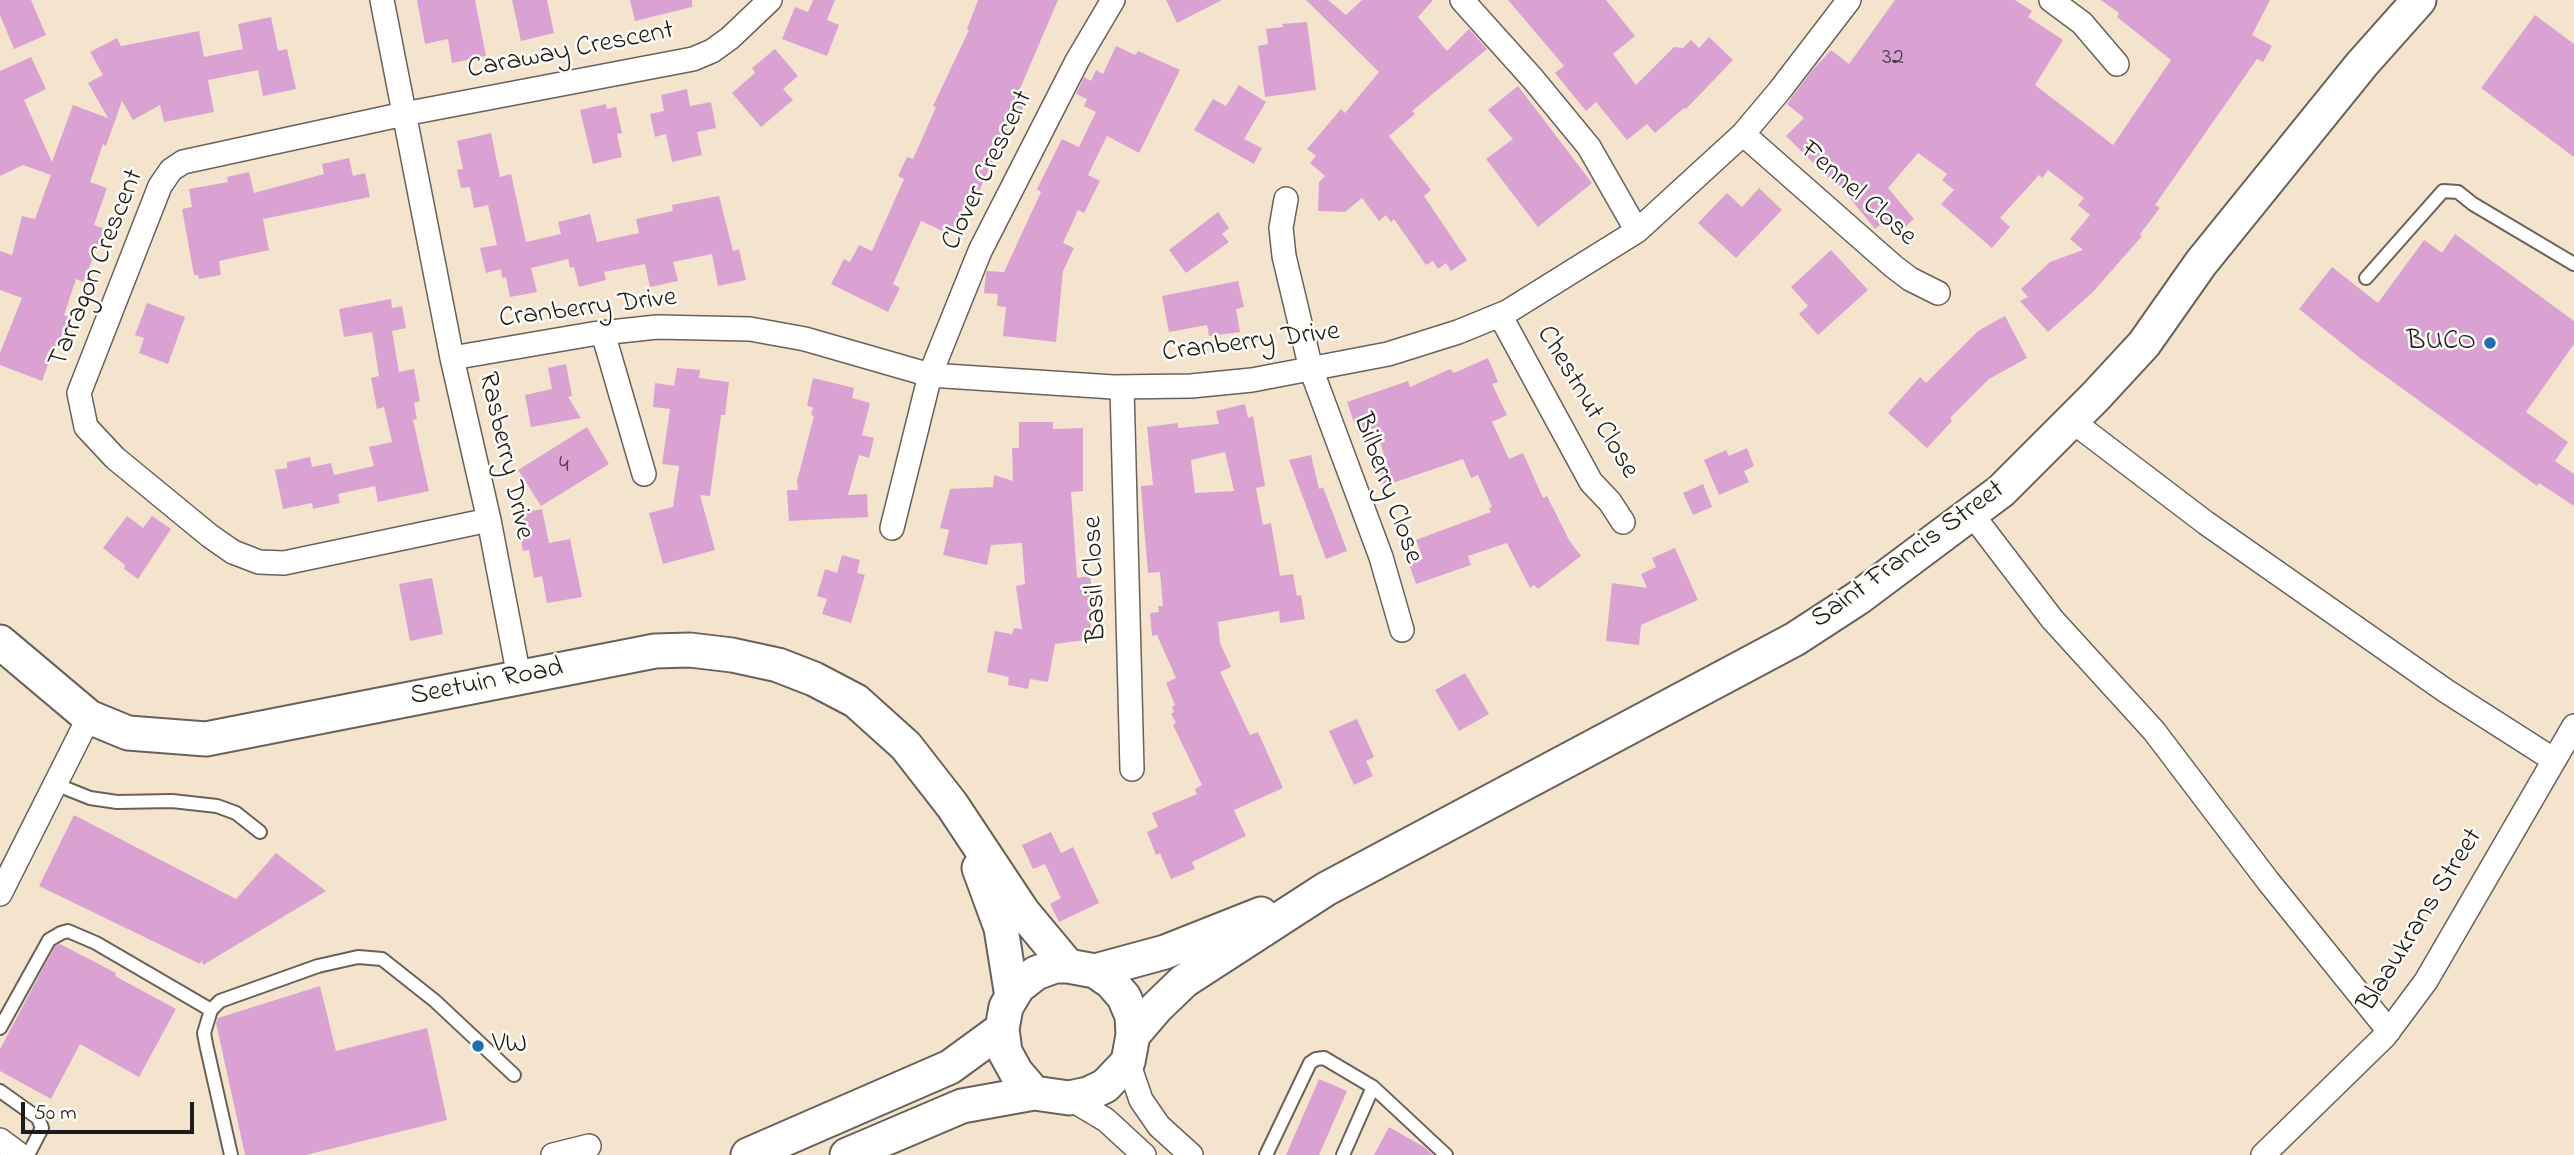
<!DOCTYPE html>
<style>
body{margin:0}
#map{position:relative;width:2574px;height:1155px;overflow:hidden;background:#f5e4cd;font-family:"Indie Flower",sans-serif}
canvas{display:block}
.scale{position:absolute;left:21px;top:1102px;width:173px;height:32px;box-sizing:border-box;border:4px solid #1c1c1c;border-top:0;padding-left:9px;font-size:21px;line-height:24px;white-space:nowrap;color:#1c1c1c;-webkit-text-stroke:5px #fdfcf7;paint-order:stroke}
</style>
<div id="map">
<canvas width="2574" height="1155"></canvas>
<div class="scale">50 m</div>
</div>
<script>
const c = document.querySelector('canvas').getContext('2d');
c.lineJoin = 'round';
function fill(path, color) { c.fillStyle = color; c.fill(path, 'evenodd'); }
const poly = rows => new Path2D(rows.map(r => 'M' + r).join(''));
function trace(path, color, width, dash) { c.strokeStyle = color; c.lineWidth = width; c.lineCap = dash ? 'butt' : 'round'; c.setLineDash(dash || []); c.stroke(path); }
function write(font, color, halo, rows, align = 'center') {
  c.font = font + ' "Indie Flower",sans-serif'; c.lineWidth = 5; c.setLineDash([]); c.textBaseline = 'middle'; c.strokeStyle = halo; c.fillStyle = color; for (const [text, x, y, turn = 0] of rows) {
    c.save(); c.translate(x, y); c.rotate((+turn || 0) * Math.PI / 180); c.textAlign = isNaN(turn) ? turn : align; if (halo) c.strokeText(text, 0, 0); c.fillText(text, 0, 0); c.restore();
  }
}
fill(poly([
 [0,0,31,0,46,35,14,49,0,15],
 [417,0,475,0,486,56,452,63,448,39,425,44],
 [512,0,547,0,554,33,521,41],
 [630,0,692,0,692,7,635,21],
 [813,0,835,0,827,20,839,25,827,56,782,39,795,7,808,12],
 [978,0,1058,0,1019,91,1028,95,1018,118,1014,116,979,191,972,187,951,235,921,221,893,284,900,288,888,312,831,284,844,259,850,262,859,245,872,251,904,179,898,176,907,157,913,159,936,107,933,106,969,30,967,29],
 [1166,0,1222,0,1177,23],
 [1306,0,1328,0,1346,15,1362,0,1433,0,1418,17,1447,51,1469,29,1487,49,1412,111,1415,114,1389,136,1431,190,1424,196,1467,260,1451,271,1446,263,1438,269,1433,261,1426,265,1394,219,1391,222,1386,215,1379,221,1362,198,1345,212,1318,211,1319,182,1325,176,1310,163,1316,156,1307,149,1341,109,1345,113,1379,72],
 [1508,0,1606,0,1635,36,1613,54,1636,85,1674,47,1683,48,1691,40,1699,48,1709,37,1733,60,1686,109,1684,108,1655,133,1647,124,1627,140,1596,102,1586,111,1555,73,1564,66],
 [1895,0,2015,0,2032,11,2028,17,2063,40,2035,85,2113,145,2171,60,2117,17,2119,13,2101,0,2270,0,2252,35,2272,46,2263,62,2257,59,2155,205,2160,208,2140,234,2142,236,2093,292,2048,332,2020,301,2028,297,2021,289,2050,262,2083,250,2070,239,2090,215,2078,205,2084,198,2048,170,2042,178,2039,175,2000,218,2010,227,1992,248,1941,204,1954,190,1942,180,1947,174,1918,153,1888,188,1914,219,1897,234,1886,220,1875,229,1839,185,1837,186,1786,136,1804,118,1787,104,1811,72,1831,50,1849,64],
 [2535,15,2574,44,2574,157,2481,88],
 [271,17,278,51,287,49,296,89,263,96,258,70,208,80,214,112,164,122,160,105,133,120,122,101,106,146,103,144,90,182,107,188,94,225,105,229,83,282,76,279,64,315,68,317,57,349,54,348,42,381,0,365,0,353,22,298,0,290,0,251,12,255,22,216,35,219,51,175,23,165,0,176,0,71,31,57,46,89,24,100,52,162,73,105,108,118,88,83,103,75,90,52,117,38,121,46,199,31,204,57,243,49,238,24],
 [1307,22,1316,90,1265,97,1258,46,1268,44,1266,29,1283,27,1282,24],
 [1116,46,1135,55,1138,51,1180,70,1139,153,1107,136,1088,175,1100,181,1084,213,1078,210,1063,243,1074,248,1063,271,1056,342,1003,336,1006,307,997,306,998,294,984,293,986,273,987,271,1004,272,1041,192,1037,189,1062,139,1079,147,1096,112,1084,106,1087,99,1076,94,1084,77,1091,81,1096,70,1103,74],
 [775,49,798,76,783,89,793,100,761,127,732,93,755,73,752,68],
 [1239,85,1266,102,1244,139,1262,148,1254,164,1194,130,1213,99,1226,106],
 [1518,86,1592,183,1538,227,1486,159,1513,139,1488,110],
 [687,89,690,106,711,102,716,128,697,132,702,155,672,162,666,134,655,137,650,114,664,111,661,95],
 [606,104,607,109,616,107,622,133,617,134,622,157,593,164,580,110],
 [491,133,500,177,511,174,526,242,561,234,558,222,590,214,597,242,639,233,636,219,673,211,672,205,719,196,733,251,739,249,746,280,718,286,712,254,673,262,678,281,650,287,645,264,604,272,606,280,579,287,574,267,570,268,568,259,531,268,537,292,510,297,506,277,502,278,501,269,486,273,480,248,497,245,488,205,474,208,470,187,461,188,457,170,463,169,457,141],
 [349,158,353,176,365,173,370,197,263,219,269,250,219,261,221,275,199,279,198,275,194,275,182,209,192,207,189,189,228,182,227,177,249,172,254,193,324,174,322,164],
 [1759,188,1782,210,1736,258,1698,223,1727,193,1742,207],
 [1218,212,1229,228,1222,234,1229,242,1186,273,1169,250],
 [2455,234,2574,321,2574,344,2526,412,2568,442,2555,461,2574,474,2574,506,2539,483,2537,486,2360,358,2299,309,2332,267,2378,303,2424,240,2442,253],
 [1831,250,1868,290,1818,335,1799,314,1808,306,1791,287],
 [1238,281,1244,307,1236,309,1240,332,1209,336,1207,325,1169,332,1162,296],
 [391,299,392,308,402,306,406,328,392,331,399,372,414,369,420,401,414,403,417,419,413,420,429,491,378,502,375,486,338,494,340,503,313,509,312,503,283,509,275,470,287,468,287,462,310,457,312,467,331,463,334,475,374,466,369,447,392,442,384,407,377,409,371,378,379,376,372,332,344,337,339,309],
 [147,303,185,317,168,364,139,353,144,338,135,335],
 [2005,316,2027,358,1989,379,1950,418,1952,421,1927,448,1888,413,1920,377,1926,383,1978,331],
 [1488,358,1498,382,1492,384,1507,415,1492,422,1509,459,1523,453,1543,498,1547,496,1569,540,1581,556,1538,589,1534,585,1530,588,1507,543,1468,556,1471,565,1416,584,1409,564,1423,559,1416,540,1491,512,1489,508,1492,507,1478,475,1471,478,1463,459,1384,486,1379,469,1388,466,1375,428,1358,434,1347,402,1408,381,1410,387,1450,369,1454,373],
 [566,364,572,396,568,397,581,418,531,427,525,395,552,389,548,368],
 [677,368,700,370,699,378,729,382,725,415,721,415,710,496,700,495,715,550,663,564,649,513,673,507,679,466,662,464,670,409,653,407,655,383,674,386],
 [813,378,854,388,852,398,870,403,862,435,874,438,869,458,859,455,848,495,867,494,868,517,789,521,787,490,798,490,797,481,814,416,811,415,813,407,807,406],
 [1245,404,1248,418,1253,416,1265,486,1256,488,1263,525,1271,523,1280,576,1293,574,1297,596,1301,595,1305,619,1280,623,1279,611,1218,622,1220,643,1231,667,1220,672,1250,735,1258,732,1283,788,1234,810,1246,836,1192,862,1195,869,1171,879,1160,853,1156,855,1147,832,1158,827,1152,813,1197,794,1195,789,1202,785,1173,725,1176,723,1171,714,1174,712,1172,707,1175,705,1166,683,1176,678,1157,635,1152,636,1150,613,1159,612,1158,606,1163,606,1160,572,1148,573,1144,527,1141,486,1153,485,1147,427,1178,423,1178,428,1219,424,1216,411],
 [1225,452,1234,491,1195,493,1191,460],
 [1019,422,1053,422,1053,429,1083,428,1083,491,1071,492,1077,578,1090,576,1095,611,1089,612,1091,628,1084,628,1085,640,1055,644,1048,682,1030,679,1028,689,1008,685,1009,677,987,672,995,631,1012,634,1014,628,1022,629,1016,586,1025,584,1022,543,991,545,987,565,943,555,949,530,940,528,950,489,993,487,994,475,1013,481,1012,448,1019,448],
 [587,427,609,464,541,506,518,470],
 [1747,448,1754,466,1744,471,1749,482,1719,495,1704,460,1726,450,1729,456],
 [1311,455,1319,489,1323,487,1347,551,1326,559,1289,460],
 [1703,484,1712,507,1693,515,1683,493],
 [542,509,549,543,570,539,582,597,547,603,542,576,534,578,529,550,523,551,516,514],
 [127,516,143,528,152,516,171,529,138,579,124,569,125,565,103,548],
 [1675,548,1698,600,1641,625,1639,645,1606,641,1612,583,1647,588,1641,574,1656,567,1652,558],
 [842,555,860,560,857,573,865,575,851,623,822,614,827,599,817,596,825,569,837,573],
 [432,578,443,634,410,641,399,584],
 [1465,673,1489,714,1459,731,1435,690],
 [1357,719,1374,757,1366,761,1373,776,1354,785,1329,731],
 [74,815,236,899,276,853,326,891,203,965,202,960,200,964,39,886],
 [1051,832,1061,853,1073,847,1099,903,1059,922,1050,904,1061,898,1045,864,1033,869,1022,845],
 [60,944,116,973,115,976,176,1009,139,1077,80,1044,51,1099,0,1071,0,1049,55,946],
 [320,986,336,1051,427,1028,447,1120,306,1155,245,1155,216,1023,218,1018],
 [1319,1079,1347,1091,1319,1155,1286,1155],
 [1389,1127,1424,1147,1433,1155,1374,1155]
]), '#daa2d2');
const lane = poly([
 [2366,278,2443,191,2458,192,2473,204,2574,264],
 [55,784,90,798,117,802,172,801,217,806,236,813,260,832],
 [0,1028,49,940,61,933,68,931,96,943,211,1010],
 [0,1091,38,1118,42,1128,28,1155],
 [231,1155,206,1044,204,1033,211,1010,220,1001,318,966,358,957,382,959,435,1001,514,1075],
 [1266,1155,1310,1063,1316,1059,1324,1058,1373,1087,1446,1155],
 [1343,1155,1373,1087]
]);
const street = poly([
 [382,0,452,358,489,520,519,677],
 [1462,0,1533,79,1589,147,1637,231],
 [2051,0,2082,23,2117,64],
 [1743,134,1893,266,1910,279,1938,293],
 [1286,199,1281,228,1284,256,1311,369,1381,557,1402,630],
 [1500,315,1591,482,1610,502,1623,522],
 [603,333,644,474],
 [452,358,592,334,657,327,750,329,805,339,930,375,1113,387,1191,386,1252,380,1388,354,1458,332,1507,312,1637,231,1743,134,1780,90,1849,0],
 [1122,387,1132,769],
 [2072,421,2206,523,2446,691,2554,760],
 [1971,513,2052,619,2154,731,2268,881,2389,1031],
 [489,520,284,563,259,562,233,552,210,536,115,458,86,427,79,393,160,186,171,170,183,162,404,114,693,59,712,51,730,38,770,0],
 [892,528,930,375,980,251,1077,61,1113,0],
 [0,894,89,717],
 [1128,1062,1141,1100,1159,1126,1191,1155],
 [1069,1098,1106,1120,1144,1155],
 [0,1140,20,1155],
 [553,1155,589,1146],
 [2263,1155,2385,1036,2426,981,2574,726]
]);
const secondary = poly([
 [0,642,89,717,128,733,206,739,655,651,690,650,732,655,778,665,814,679,856,701,906,746,952,805,1023,912,1068,966],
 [979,868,1001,928,1012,997],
 [1095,971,1165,952,1261,914],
 [1133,1035,1157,1007,1184,981,1326,889,1795,639,1858,598,2001,491,2095,397,2144,344,2201,263,2362,64,2419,0],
 [748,1155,950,1067,1002,1029],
 [847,1155,962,1106,1034,1093,1069,1098,1088,1094,1105,1086,1128,1062,1133,1035,1132,1016,1124,997,1111,982,1095,971,1068,966,1055,966,1036,973,1018,987,1006,1007,1002,1029,1005,1052,1016,1072,1034,1093]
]);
trace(lane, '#68625a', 16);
trace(street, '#68625a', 26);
trace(secondary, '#68625a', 37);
trace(lane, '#fff', 12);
trace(street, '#fff', 23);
trace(secondary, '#fff', 33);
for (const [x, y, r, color] of [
 [2490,343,7,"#1f6fb2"],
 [478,1046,7,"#1f6fb2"]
]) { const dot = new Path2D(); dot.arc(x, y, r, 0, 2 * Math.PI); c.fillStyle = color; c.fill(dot); trace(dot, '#fdfcf7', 2.5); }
write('24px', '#4c3e4a', null, [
 ["32",1893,59],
 ["4",564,467]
]);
write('28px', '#1c1c1c', '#fdfcf7', [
 ["Caraway Crescent",571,52,-11],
 ["Clover Crescent",989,171,-64],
 ["Fennel Close",1857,195,41],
 ["Tarragon Crescent",98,269,-68],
 ["Cranberry Drive",588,310,-7],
 ["Cranberry Drive",1251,344,-7],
 ["Chestnut Close",1586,403,59],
 ["Rasberry Drive",504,456,77],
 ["Bilberry Close",1386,489,70],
 ["Saint Francis Street",1909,556,-36],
 ["Basil Close",1097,579,-92],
 ["Seetuin Road",487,684,-11],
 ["Blaaukrans Street",2422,921,-58]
]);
write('28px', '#1c1c1c', '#fdfcf7', [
 ["BUCO",2476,343],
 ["VW",492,1046,"left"]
], 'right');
</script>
